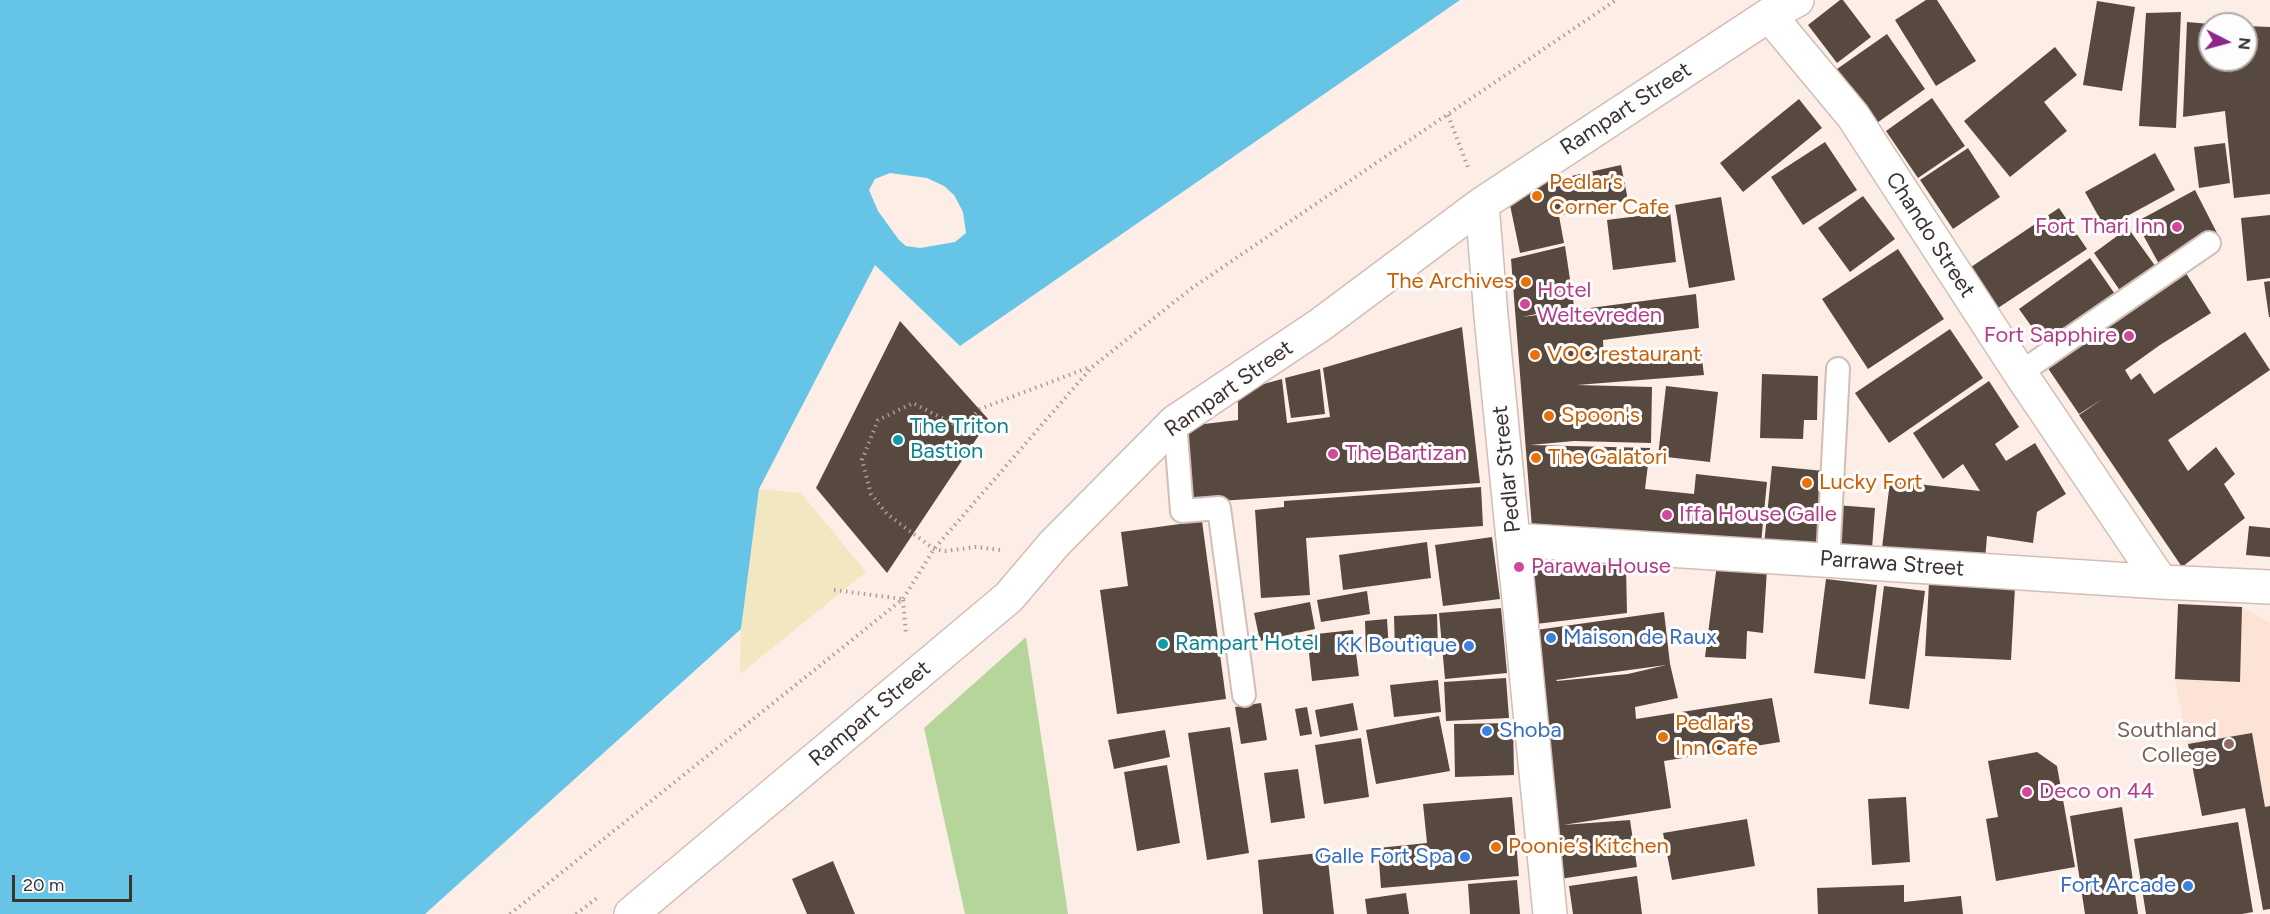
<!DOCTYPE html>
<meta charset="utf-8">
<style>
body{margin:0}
#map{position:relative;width:2270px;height:914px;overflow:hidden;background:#fcede6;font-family:Figtree,sans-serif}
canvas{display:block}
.north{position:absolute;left:2198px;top:12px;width:60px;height:60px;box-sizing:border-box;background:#fdfdfd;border:2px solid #afacab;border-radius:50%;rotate:96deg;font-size:16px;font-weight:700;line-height:24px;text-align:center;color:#3b3330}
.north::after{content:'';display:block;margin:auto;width:21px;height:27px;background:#8d268b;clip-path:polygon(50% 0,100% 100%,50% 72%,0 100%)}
.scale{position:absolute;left:12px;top:875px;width:120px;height:27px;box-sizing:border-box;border:3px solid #3b3330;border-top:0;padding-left:8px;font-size:18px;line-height:21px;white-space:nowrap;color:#3b3330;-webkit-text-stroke:4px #fdfdfd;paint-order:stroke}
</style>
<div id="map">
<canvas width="2270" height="914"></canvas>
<div class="north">N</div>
<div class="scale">20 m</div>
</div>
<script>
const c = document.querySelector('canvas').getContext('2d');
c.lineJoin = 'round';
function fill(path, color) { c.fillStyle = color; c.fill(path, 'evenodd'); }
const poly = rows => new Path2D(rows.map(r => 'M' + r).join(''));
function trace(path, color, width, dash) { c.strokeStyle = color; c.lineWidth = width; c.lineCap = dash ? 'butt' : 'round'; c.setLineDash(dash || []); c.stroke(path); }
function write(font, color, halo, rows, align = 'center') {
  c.font = font + ' Figtree,sans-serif'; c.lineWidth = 6; c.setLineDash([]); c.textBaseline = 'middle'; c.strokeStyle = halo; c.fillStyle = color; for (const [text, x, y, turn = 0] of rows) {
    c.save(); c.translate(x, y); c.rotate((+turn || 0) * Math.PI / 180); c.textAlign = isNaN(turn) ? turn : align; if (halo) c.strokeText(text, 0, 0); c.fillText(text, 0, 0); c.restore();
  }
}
fill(poly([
 [2178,604,2242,607,2270,623,2270,909,2245,809,2202,816,2175,679]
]), '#fde2d6');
fill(poly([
 [1026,637,1068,914,965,914,924,728]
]), '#b6d59b');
fill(poly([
 [759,489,801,493,866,572,740,674,741,629]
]), '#f1e7c1');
fill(poly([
 [0,0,1460,0,960,346,875,265,759,489,741,629,425,914,0,914],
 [890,173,927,178,944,186,954,195,963,212,966,233,955,242,920,248,906,246,899,240,878,211,869,190,875,179]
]), '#66c4e6');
fill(poly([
 [1840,0,1843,0,1871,37,1837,63,1808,25],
 [1926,0,1937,0,1976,61,1936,86,1895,20],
 [2097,1,2135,7,2122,91,2083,85],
 [2181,12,2176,128,2139,126,2146,13],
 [2187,22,2210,24,2210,60,2246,60,2246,26,2270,27,2270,194,2234,198,2225,111,2183,117],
 [1887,34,1925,89,1874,125,1837,69],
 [2055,47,2077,75,2044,102,2067,131,2010,177,1964,121],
 [1932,98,1965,146,1918,178,1886,131],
 [1799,99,1822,128,1743,192,1720,163],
 [1825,142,1857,190,1803,225,1771,177],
 [2225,143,2230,183,2199,188,2194,147],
 [1968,148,2000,197,1953,229,1920,180],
 [2155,153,2175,190,2105,228,2085,192],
 [1621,165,1628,200,1559,216,1564,243,1520,253,1510,205,1516,203,1513,189],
 [2195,190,2217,233,2159,264,2136,222],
 [1863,196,1895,239,1850,272,1818,228],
 [1721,197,1735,280,1689,288,1675,205],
 [2059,208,2087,249,1998,308,1971,267],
 [1670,212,1676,262,1613,270,1607,220],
 [2270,215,2270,278,2247,281,2241,218],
 [2128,228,2156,267,2121,292,2094,253],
 [1565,246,1574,306,1522,317,1696,294,1699,328,1603,340,1604,362,1701,351,1704,375,1577,385,1652,387,1651,443,1574,441,1530,445,1650,448,1645,489,1694,494,1696,474,1767,482,1761,543,1532,528,1511,259],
 [1898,249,1944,319,1868,369,1822,299],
 [2090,258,2117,297,2047,348,2019,309],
 [2184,270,2211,313,2160,345,2125,370,2131,380,2140,373,2154,394,2245,332,2270,370,2168,440,2188,471,2216,447,2235,474,2224,484,2245,518,2182,567,2079,415,2104,398,2079,414,2045,364],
 [2270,281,2270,317,2269,317,2264,282],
 [900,321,989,420,887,573,816,488],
 [1462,327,1480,483,1191,503,1187,426,1238,420,1238,391,1282,379,1287,423,1330,417,1323,368],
 [1950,329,1983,378,1889,443,1855,393],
 [1320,369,1325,414,1291,418,1285,378],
 [1762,374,1818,376,1817,420,1804,420,1803,439,1760,438],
 [1989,381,2019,427,1995,444,2006,461,2035,443,2066,494,2037,512,2033,543,1987,536,1985,560,1882,548,1890,481,1980,491,1963,464,1943,479,1913,433],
 [1666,386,1718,392,1710,462,1658,456],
 [1772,466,1824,471,1818,548,1764,545],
 [1481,487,1483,526,1306,538,1310,595,1261,598,1255,510,1284,507,1284,501],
 [1835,505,1875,508,1872,549,1833,547],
 [1202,521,1226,699,1117,714,1100,590,1128,586,1121,532],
 [2249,526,2270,528,2270,557,2246,555],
 [1492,537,1500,599,1443,606,1435,545],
 [1427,542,1431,578,1343,590,1339,555],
 [1529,562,1626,566,1627,613,1536,624],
 [1717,564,1767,569,1763,633,1747,631,1746,659,1705,657],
 [1826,579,1877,585,1865,679,1814,673],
 [1929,583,2015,587,2011,660,1925,656],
 [1884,586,1925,591,1909,709,1869,704],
 [1367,591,1370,614,1321,622,1317,600],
 [1310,602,1315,629,1260,641,1254,613],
 [2178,604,2242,607,2240,682,2175,679],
 [1501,608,1507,673,1445,679,1439,613],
 [1664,612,1670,664,1678,698,1635,707,1636,719,1772,698,1780,742,1664,761,1671,808,1563,825,1630,820,1637,867,1560,879,1536,630],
 [1666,665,1628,674,1557,681,1556,680],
 [1437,614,1438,649,1395,651,1394,616],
 [1387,619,1389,651,1366,652,1365,621],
 [1353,630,1359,676,1312,681,1307,635],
 [1506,678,1509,718,1446,721,1444,682],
 [1438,680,1441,712,1394,717,1390,685],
 [1261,703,1267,740,1241,744,1235,707],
 [1353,703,1358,730,1320,737,1315,710],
 [1307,707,1312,734,1300,736,1295,709],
 [1439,716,1450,771,1376,784,1366,730],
 [1513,723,1514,775,1455,777,1454,724],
 [1230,727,1249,853,1207,860,1188,733],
 [1165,730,1170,757,1114,769,1108,740],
 [2252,733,2265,807,2270,806,2270,909,2263,910,2245,808,2202,816,2188,744],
 [1361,738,1369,797,1324,804,1315,745],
 [2037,752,2057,766,2075,867,1996,881,1986,819,1998,817,1988,761],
 [1167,765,1180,843,1137,851,1124,772],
 [1298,769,1305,818,1271,823,1264,773],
 [1512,797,1519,876,1381,888,1378,848,1427,843,1423,804],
 [1906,797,1910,862,1872,865,1868,799],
 [2122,807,2138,914,2085,914,2070,816],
 [1747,819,1755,866,1672,880,1663,833],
 [2238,822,2253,912,2242,914,2146,914,2134,839],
 [1327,852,1334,914,1263,914,1258,860],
 [833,861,855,914,807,914,792,879],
 [1637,876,1642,914,1573,914,1569,886],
 [1517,880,1520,914,1470,914,1468,884],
 [1904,885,1904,902,1961,896,1963,914,1818,914,1817,888],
 [1406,893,1409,914,1367,914,1365,899]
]), '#574840');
const service = poly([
 [2020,373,2209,243],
 [1175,422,1182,511,1219,508,1244,695],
 [1828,560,1838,369]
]);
const minor = poly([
 [1769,15,1853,116,2020,373,2161,582],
 [1482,204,1491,316,1550,914],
 [1514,540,2161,582,2270,587],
 [631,914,1009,597,1054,544,1175,422,1320,325,1482,204,1769,15,1797,0]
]);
trace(service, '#d1beb6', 26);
trace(minor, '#d1beb6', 36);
trace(poly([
 [1448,115,1469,170],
 [1000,550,976,547,945,551,934,549,887,514,871,494,862,460,878,420,913,403,961,428,980,409,1090,367],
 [834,590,902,599],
 [903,600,906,634],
 [510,914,903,599,934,549,1092,367,1192,288,1616,0],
 [576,914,597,898]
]), '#a99d98', 4, [1.5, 4.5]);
trace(service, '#fff', 22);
trace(minor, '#fff', 33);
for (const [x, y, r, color] of [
 [1537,196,6,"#e8710a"],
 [2177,227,6,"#d1479c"],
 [1526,282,6,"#e8710a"],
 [1525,304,6,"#d1479c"],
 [2129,336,6,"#d1479c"],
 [1535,355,6,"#e8710a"],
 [1549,416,6,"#e8710a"],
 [898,440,6,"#0f9aa8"],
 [1333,454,6,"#d1479c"],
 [1536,458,6,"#e8710a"],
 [1807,483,6,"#e8710a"],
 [1667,515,6,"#d1479c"],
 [1519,567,6,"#d1479c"],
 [1551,638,6,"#3f7fe0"],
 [1163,644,6,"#0f9aa8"],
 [1469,646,6,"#3f7fe0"],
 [1487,731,6,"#3f7fe0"],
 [1663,737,6,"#e8710a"],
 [2229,744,6,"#8d6e63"],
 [2027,792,6,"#d1479c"],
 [1496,847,6,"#e8710a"],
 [1465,857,6,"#3f7fe0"],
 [2188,886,6,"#3f7fe0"]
]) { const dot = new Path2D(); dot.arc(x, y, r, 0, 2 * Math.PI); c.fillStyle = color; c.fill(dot); trace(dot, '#fdfdfd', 2); }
write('22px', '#3b3330', '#fdfdfd', [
 ["Rampart Street",1626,109,-33],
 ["Chando Street",1930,235,57],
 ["Rampart Street",1229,389,-35],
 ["Pedlar Street",1507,469,-96],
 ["Parrawa Street",1892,564,4],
 ["Rampart Street",870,714,-40]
]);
write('22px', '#c56008', '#fdfdfd', [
 ["Pedlar’s",1549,183],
 ["Corner Cafe",1549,208],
 ["The Archives",1514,282,"right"],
 ["VOC restaurant",1547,355],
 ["Spoon's",1561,416],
 ["The Galatori",1548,458],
 ["Lucky Fort",1819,483],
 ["Pedlar's",1675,724],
 ["Inn Cafe",1675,749],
 ["Poonie’s Kitchen",1508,847]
], 'left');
write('22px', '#b23c85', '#fdfdfd', [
 ["Fort Thari Inn",2165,227,"right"],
 ["Hotel",1537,291],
 ["Weltevreden",1537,316],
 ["Fort Sapphire",2117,336,"right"],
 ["The Bartizan",1345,454],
 ["Iffa House Galle",1679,515],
 ["Parawa House",1531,567],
 ["Deco on 44",2039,792]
], 'left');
write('22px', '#0d838f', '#fdfdfd', [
 ["The Triton",910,427],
 ["Bastion",910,452],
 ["Rampart Hotel",1175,644]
], 'left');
write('22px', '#366cbe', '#fdfdfd', [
 ["Maison de Raux",1563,638,"left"],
 ["KK Boutique",1457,646],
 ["Shoba",1499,731,"left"],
 ["Galle Fort Spa",1453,857],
 ["Fort Arcade",2176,886]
], 'right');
write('22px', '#785e54', '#fdfdfd', [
 ["Southland",2217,731],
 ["College",2217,756]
], 'right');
</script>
